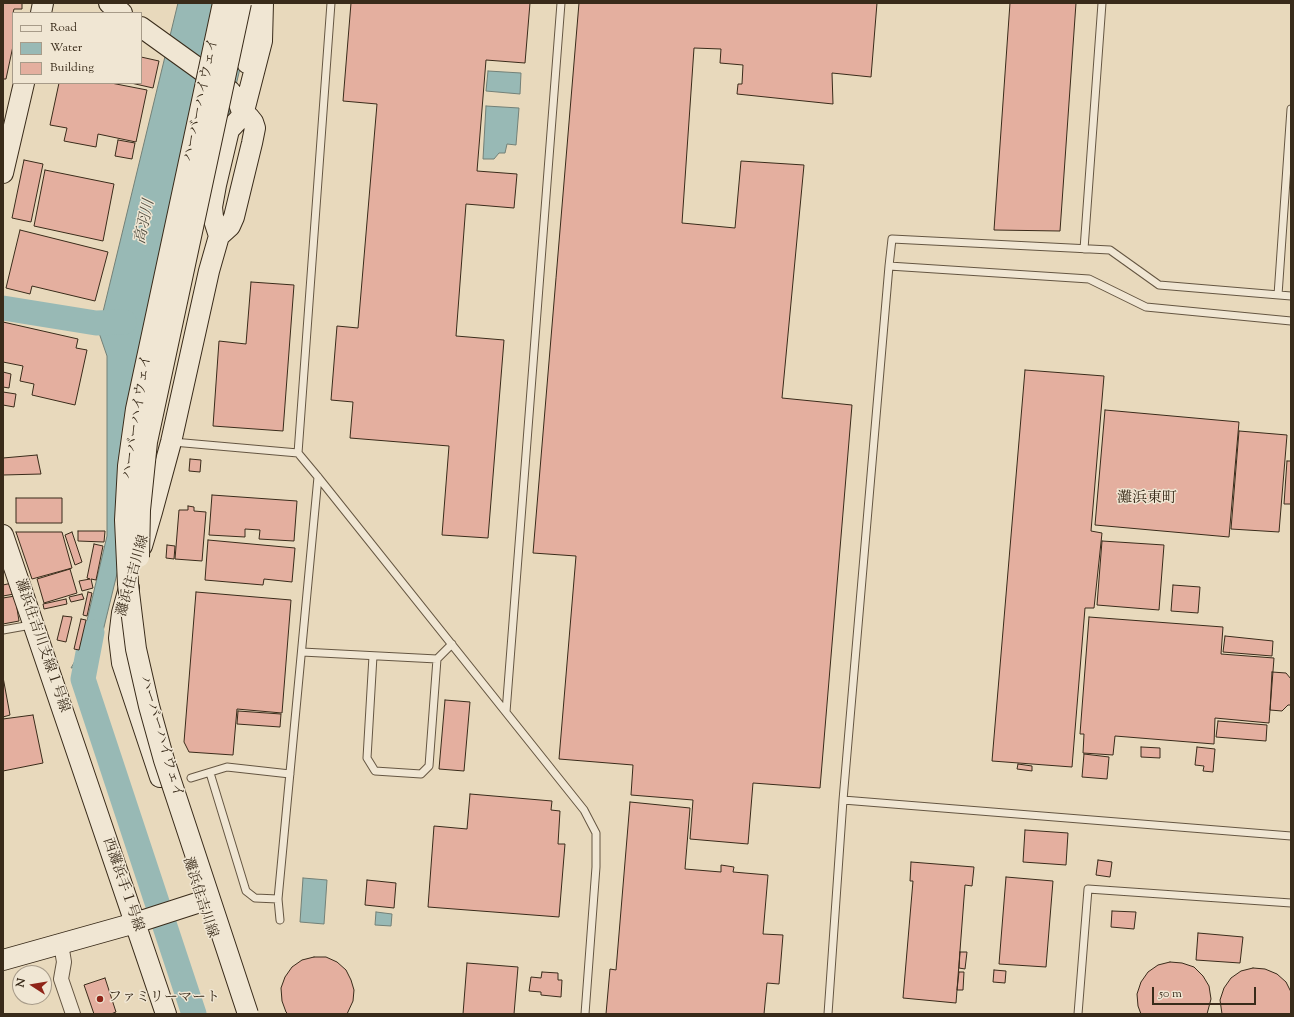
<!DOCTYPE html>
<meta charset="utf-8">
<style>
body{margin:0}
#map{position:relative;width:1294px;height:1017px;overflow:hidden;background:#e8d9bc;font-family:"Sorts Mill Goudy",serif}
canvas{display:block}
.frame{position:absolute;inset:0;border:4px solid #392b1a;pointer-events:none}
.legend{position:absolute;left:12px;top:12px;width:130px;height:72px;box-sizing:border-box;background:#f0e6d3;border:1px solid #a79b89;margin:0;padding:5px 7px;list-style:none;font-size:12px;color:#392b1a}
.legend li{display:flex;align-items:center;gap:8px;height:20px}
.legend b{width:20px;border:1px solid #a79b89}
.north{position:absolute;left:12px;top:965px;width:40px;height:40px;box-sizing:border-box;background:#f0e6d3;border:1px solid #a79b89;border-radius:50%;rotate:282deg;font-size:11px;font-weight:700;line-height:16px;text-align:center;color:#392b1a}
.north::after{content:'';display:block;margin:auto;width:14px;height:18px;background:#8f2418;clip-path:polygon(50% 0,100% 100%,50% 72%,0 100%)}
.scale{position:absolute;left:1152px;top:987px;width:104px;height:18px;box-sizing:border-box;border:2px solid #392b1a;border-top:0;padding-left:5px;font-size:12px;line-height:14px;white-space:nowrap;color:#392b1a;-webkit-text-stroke:3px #f0e6d3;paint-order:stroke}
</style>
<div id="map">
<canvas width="1294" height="1017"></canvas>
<div class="frame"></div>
<ul class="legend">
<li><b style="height:5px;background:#f0e6d3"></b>Road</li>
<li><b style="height:11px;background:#98b9b5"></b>Water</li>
<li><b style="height:11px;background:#e4af9f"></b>Building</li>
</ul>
<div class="north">N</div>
<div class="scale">50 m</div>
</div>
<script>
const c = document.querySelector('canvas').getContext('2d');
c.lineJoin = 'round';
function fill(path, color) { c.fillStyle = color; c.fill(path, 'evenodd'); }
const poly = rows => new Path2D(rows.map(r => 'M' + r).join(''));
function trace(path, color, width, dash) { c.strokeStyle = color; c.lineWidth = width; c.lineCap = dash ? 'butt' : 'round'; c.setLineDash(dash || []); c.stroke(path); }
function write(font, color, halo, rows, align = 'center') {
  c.font = font + ' "Sorts Mill Goudy","Noto Serif JP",serif'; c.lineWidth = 3; c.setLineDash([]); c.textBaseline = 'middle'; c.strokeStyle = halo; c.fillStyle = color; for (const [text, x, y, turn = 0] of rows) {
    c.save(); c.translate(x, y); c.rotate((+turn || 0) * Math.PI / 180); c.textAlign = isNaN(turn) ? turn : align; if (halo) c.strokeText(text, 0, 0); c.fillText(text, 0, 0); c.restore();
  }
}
const water = poly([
 [178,3,256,3,95,664,71,668,79,654,107,536,107,356,97,327,102,316,178,3],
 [488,71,521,73,520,94,486,91,488,71],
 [486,106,519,108,516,145,507,144,505,153,499,153,494,159,483,159,486,106],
 [303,878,327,880,324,924,300,922,303,878],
 [376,912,392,914,391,926,375,925,376,912]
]);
fill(water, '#98b9b5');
trace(water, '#728077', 1);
trace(poly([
 [3,308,96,323,124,322],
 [92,632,83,679,194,1014]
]), '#98b9b5', 25);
const building = poly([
 [3,3,22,3,22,9,14,9,13,13,13,46,6,79,3,79,3,3],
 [351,3,530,3,525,63,486,60,477,171,517,174,514,208,466,204,456,336,504,340,488,538,442,535,449,446,350,438,353,402,331,400,337,326,358,328,377,104,343,101,351,3],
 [579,3,877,3,871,77,832,73,833,104,737,94,738,84,742,84,743,65,720,63,721,49,694,48,682,223,735,228,741,161,804,165,782,398,852,405,820,788,753,783,748,844,690,839,693,800,631,795,633,765,559,759,576,556,533,553,579,3],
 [1010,3,1076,3,1060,231,994,230,1010,3],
 [141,57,159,61,153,88,131,83,141,83,141,57],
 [59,83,111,83,147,90,136,142,98,134,96,147,64,141,67,128,50,125,59,83],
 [118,140,135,143,132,159,115,156,118,140],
 [24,160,43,164,31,222,12,218,24,160],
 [45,170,114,184,103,241,34,226,45,170],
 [20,230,108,252,95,301,32,286,30,294,6,288,20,230],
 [251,282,294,285,283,431,213,426,219,341,246,344,251,282],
 [3,322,78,339,76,348,87,350,75,405,32,395,34,384,20,381,23,366,3,362,3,322],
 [1025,370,1104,376,1091,531,1102,533,1094,608,1085,608,1072,767,992,761,1025,370],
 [3,372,11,374,9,388,3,387,3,372],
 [3,392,16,394,14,407,3,405,3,392],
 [1105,410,1239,422,1229,537,1095,525,1105,410],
 [1239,431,1287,435,1279,532,1231,529,1239,431],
 [37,455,41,474,3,475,3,458,37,455],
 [190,459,201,460,200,472,189,471,190,459],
 [1287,461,1291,461,1291,504,1284,504,1287,461],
 [212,495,297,501,294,541,259,539,260,530,245,529,245,537,209,535,212,495],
 [16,498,62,498,62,523,16,523,16,498],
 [188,506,194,507,194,511,206,512,202,561,175,559,179,510,188,510,188,506],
 [78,531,105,531,104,542,78,541,78,531],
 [16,532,62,532,72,568,32,579,16,532],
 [72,532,82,562,75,565,65,535,72,532],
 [208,540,295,548,292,582,264,579,263,585,205,580,208,540],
 [1102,541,1164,545,1159,610,1097,605,1102,541],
 [94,544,103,546,96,580,91,579,93,588,82,591,79,581,90,579,87,578,94,544],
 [167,545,175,546,174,559,166,558,167,545],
 [70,569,77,593,44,603,37,579,70,569],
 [12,583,14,594,3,596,3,585,12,583],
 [1173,585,1200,587,1198,613,1171,611,1173,585],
 [88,592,92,593,87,616,83,615,88,592],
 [196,592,291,600,282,713,237,709,233,755,189,752,184,742,196,592],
 [82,594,84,599,71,602,69,597,82,594],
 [15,596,19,621,3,624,3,598,15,596],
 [66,599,67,604,44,609,43,604,66,599],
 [63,616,72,617,66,642,57,640,63,616],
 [1089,617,1223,627,1221,654,1274,658,1269,723,1215,718,1214,744,1115,736,1113,755,1083,753,1084,734,1080,734,1089,617],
 [81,619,86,620,79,650,74,649,81,619],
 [1225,636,1273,641,1272,656,1223,652,1225,636],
 [1272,672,1286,673,1291,679,1291,705,1288,705,1282,711,1270,710,1272,672],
 [3,677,10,715,3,717,3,677],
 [445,700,470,702,464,771,439,769,445,700],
 [238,711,281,714,280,727,237,724,238,711],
 [33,715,43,763,3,771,3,719,33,715],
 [1218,721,1267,725,1266,741,1216,737,1218,721],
 [1141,747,1160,748,1160,758,1141,757,1141,747],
 [1197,747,1215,749,1213,772,1203,771,1204,766,1195,765,1197,747],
 [1084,754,1109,757,1107,779,1082,777,1084,754],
 [1018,764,1032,766,1032,771,1017,769,1018,764],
 [470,794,552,801,551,810,560,811,558,844,565,844,559,917,428,907,434,826,467,829,470,794],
 [630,802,690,808,685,869,721,872,721,865,734,867,733,872,768,875,763,934,783,935,779,984,767,983,764,1014,606,1014,610,969,616,970,630,802],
 [1025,830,1068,833,1066,865,1023,862,1025,830],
 [1098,860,1112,862,1110,877,1096,875,1098,860],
 [911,862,974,867,972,886,965,885,956,1003,903,998,913,881,910,881,911,862],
 [1006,877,1053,881,1046,967,999,964,1006,877],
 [367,880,396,883,394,908,365,905,367,880],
 [1112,911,1136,912,1134,929,1111,927,1112,911],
 [1198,933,1243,937,1240,963,1196,960,1198,933],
 [960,952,967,952,965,969,959,968,960,952],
 [314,957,326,957,337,962,346,970,351,980,354,990,353,1001,347,1014,288,1014,286,1012,282,1001,281,988,285,977,292,967,302,960,314,957],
 [1170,962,1182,963,1194,967,1203,976,1209,986,1211,999,1207,1014,1141,1014,1138,1006,1137,994,1141,982,1148,972,1158,965,1170,962],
 [467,963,518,967,514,1014,463,1014,467,963],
 [1253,968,1265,969,1277,974,1286,982,1291,992,1291,1014,1222,1014,1220,1000,1224,988,1231,978,1241,971,1253,968],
 [994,970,1006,971,1005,983,993,982,994,970],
 [542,972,558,973,558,980,562,980,561,997,541,995,541,992,529,991,531,977,541,978,542,972],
 [959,972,964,972,963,990,957,990,959,972],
 [105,978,116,1012,111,1014,94,1014,84,985,105,978]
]);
fill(building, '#e4af9f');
trace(building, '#392b1a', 1);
const lane = poly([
 [1084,249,1102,3],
 [889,266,892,239,1110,250,1159,285,1291,296],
 [1278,295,1291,109],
 [173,442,298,453,318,477,584,810,596,833,596,867,585,1014],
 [298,453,331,3],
 [3,630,31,625],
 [302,652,437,659],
 [373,656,367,758,375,771,421,774,429,766,437,659,452,644],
 [506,712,561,3],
 [210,773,246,891,255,898,278,899],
 [191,778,227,767,290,774],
 [843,800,1291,836],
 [280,920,278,899,318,477],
 [828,1014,843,800,889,266,1089,279,1146,307,1291,321],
 [1078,1014,1088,889,1291,903]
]);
const street = poly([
 [61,944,64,962,61,979,73,1014]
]);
const secondary = poly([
 [109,3,122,13],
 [246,3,249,40,247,63],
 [41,13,43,3],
 [141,27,230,91,238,101,243,115],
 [3,173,24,83],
 [219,236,230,226,234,217,252,143,255,128,253,122,249,117,243,115],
 [3,535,166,1014],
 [142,546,152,512,171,442,209,271,219,236,213,217,212,207,216,185,229,130,243,115,262,41,263,3],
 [129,588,122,613,119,638,122,663,160,777],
 [3,960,135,923,200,902]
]);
trace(lane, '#655642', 9);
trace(street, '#655642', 16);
trace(secondary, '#392b1a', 22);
trace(lane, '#f0e6d3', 7);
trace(street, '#f0e6d3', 14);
trace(secondary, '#f0e6d3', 20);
const secondaryBridge = poly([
 [223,3,136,409,128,466,125,520,128,584,132,617,136,649,149,706,164,760,248,1014],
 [139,557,140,510,147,442,241,3]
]);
trace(secondaryBridge, '#392b1a', 22, []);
trace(secondaryBridge, '#f0e6d3', 20);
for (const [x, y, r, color] of [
 [100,999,4,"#8f2418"]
]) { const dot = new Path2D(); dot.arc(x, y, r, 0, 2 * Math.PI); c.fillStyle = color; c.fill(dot); trace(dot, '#f0e6d3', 1.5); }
write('14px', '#392b1a', '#f0e6d3', [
 ["ハーバーハイウェイ",202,100,-78],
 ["ハーバーハイウェイ",138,417,-81],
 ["灘浜住吉川線",134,576,-74],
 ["灘浜住吉川支線１号線",41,646,71],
 ["ハーバーハイウェイ",160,737,74],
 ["西灘浜手１号線",122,885,71],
 ["灘浜住吉川線",199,898,72]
]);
write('14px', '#392b1a', '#f0e6d3', [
 ["ファミリーマート",108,999]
], 'left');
write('italic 15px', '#514e41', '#f0e6d3', [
 ["高羽川",146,222,-78]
]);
write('15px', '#392b1a', '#f0e6d3', [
 ["灘浜東町",1147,499]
]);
</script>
